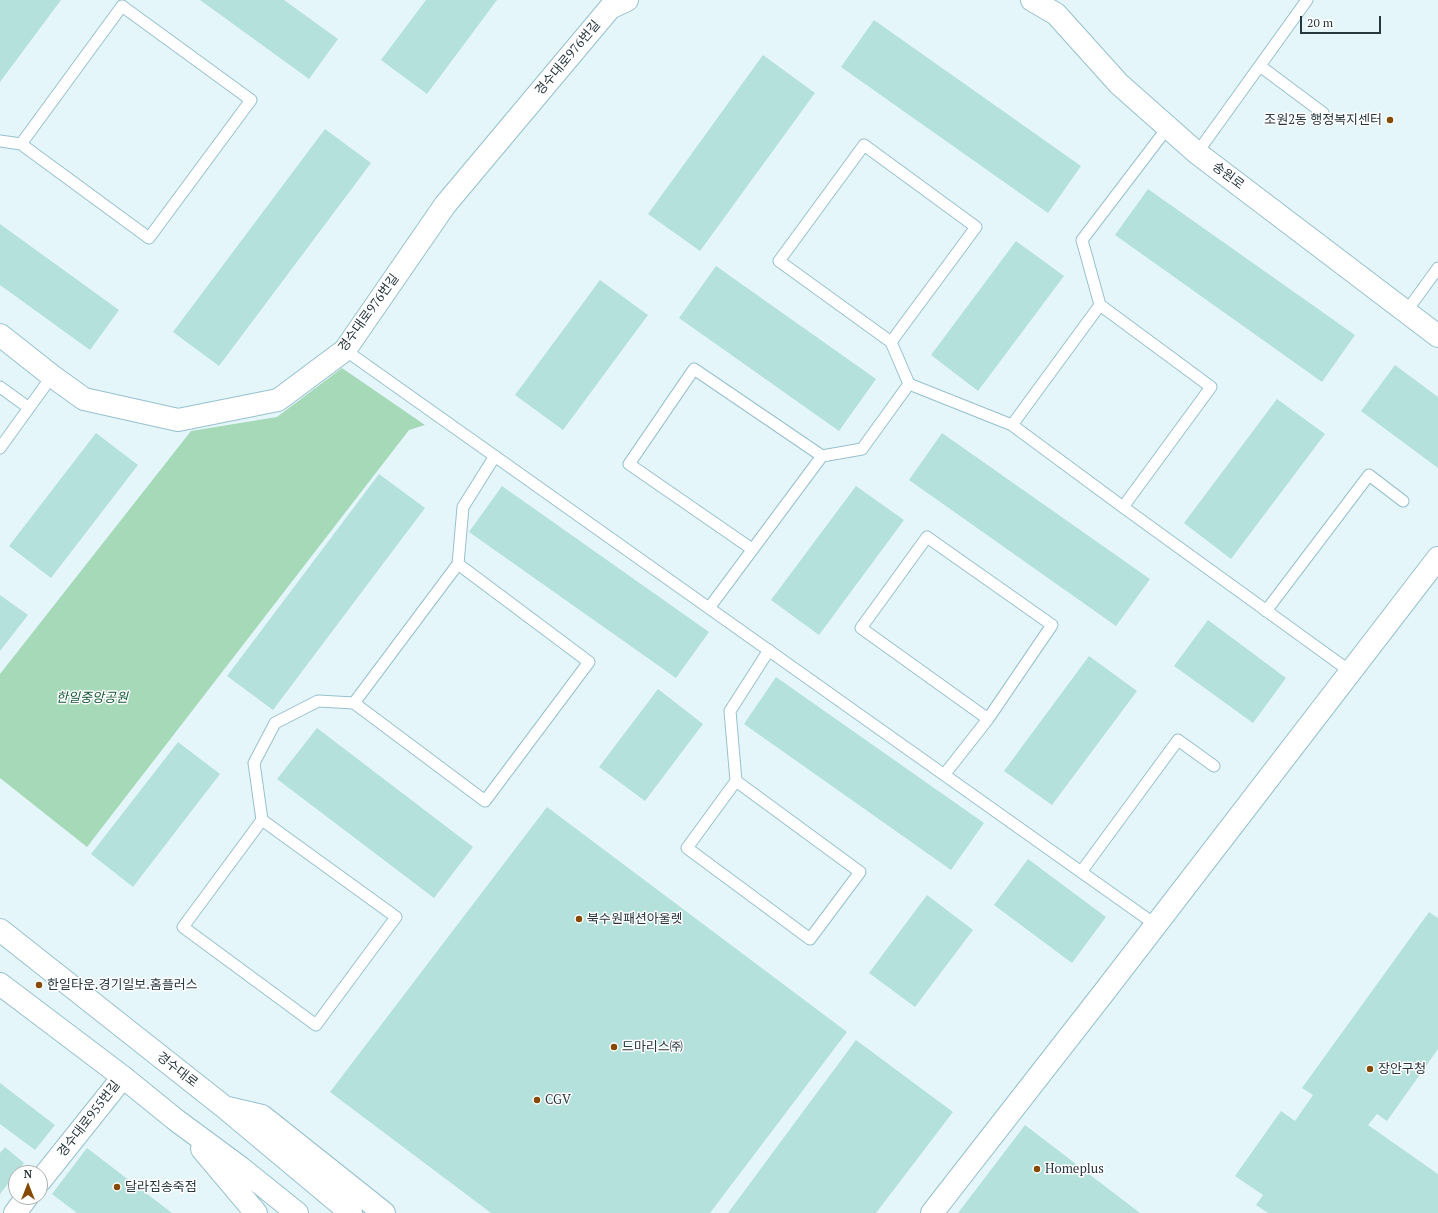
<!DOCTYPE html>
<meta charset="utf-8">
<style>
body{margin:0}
#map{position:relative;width:1438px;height:1213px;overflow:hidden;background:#e5f6fb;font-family:"PT Serif",serif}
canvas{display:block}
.north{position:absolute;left:8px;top:1165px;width:40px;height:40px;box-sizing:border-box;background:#fff;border:1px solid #a9afb1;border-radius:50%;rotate:0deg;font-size:11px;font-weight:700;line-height:16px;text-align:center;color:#27373d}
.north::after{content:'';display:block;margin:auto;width:14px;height:18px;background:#854a00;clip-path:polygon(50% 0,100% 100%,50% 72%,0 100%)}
.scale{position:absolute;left:1300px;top:16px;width:81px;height:18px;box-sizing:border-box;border:2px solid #27373d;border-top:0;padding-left:5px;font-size:12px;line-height:14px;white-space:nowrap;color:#27373d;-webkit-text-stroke:3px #fff;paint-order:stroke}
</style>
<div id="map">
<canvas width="1438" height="1213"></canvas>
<div class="north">N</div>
<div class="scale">20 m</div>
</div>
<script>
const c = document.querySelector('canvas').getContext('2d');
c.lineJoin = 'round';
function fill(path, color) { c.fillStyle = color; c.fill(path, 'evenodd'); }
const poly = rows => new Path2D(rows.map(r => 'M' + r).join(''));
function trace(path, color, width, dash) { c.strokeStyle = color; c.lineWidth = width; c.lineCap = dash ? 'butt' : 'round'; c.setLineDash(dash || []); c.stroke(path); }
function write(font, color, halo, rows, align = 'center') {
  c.font = font + ' "PT Serif","Noto Sans KR",serif'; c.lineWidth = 3; c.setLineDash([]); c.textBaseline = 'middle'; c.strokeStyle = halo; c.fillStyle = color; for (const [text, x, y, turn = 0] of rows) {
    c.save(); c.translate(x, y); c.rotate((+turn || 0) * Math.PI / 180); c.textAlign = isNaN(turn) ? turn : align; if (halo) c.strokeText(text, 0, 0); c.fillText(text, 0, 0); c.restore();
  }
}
fill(poly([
 [342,368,425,425,409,430,87,847,0,778,0,674,191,431,277,417]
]), '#a5d9b8');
fill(poly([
 [0,0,61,0,0,82],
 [200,0,284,0,338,39,309,79],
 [426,0,497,0,427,94,381,60],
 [874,20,1081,166,1048,213,841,67],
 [763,55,815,93,700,251,648,214],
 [325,129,371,163,219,366,173,332],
 [1148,189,1355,335,1322,382,1115,235],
 [0,224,119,310,90,350,0,285],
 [1016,241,1064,276,978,391,931,355],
 [716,266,876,379,839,431,679,318],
 [600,280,648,315,563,430,515,395],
 [1395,365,1438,397,1438,468,1361,411],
 [1277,399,1325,434,1231,559,1184,523],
 [96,433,138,465,51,578,9,546],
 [942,433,1150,579,1116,626,909,480],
 [379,474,425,508,273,710,227,676],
 [502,486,709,632,676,678,469,532],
 [856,486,904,520,819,635,771,600],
 [0,595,28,615,0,651],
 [1208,620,1286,678,1253,723,1174,666],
 [1089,656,1137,691,1052,805,1004,771],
 [776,677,984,823,951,870,744,724],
 [658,689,703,724,645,801,599,767],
 [317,728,473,847,434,898,277,779],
 [178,742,220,774,133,887,91,854],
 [547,807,847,1032,710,1213,491,1213,330,1092],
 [1028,859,1106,917,1072,963,994,905],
 [927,895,973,930,915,1007,869,973],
 [1429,912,1438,918,1438,1049,1387,1121,1377,1114,1368,1125,1438,1174,1438,1213,1268,1213,1256,1205,1263,1195,1235,1176,1281,1111,1295,1121,1313,1095,1302,1088],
 [856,1040,953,1112,876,1213,728,1213],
 [0,1083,55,1125,35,1150,0,1124],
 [1025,1125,1140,1213,958,1213],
 [5,1147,24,1163,0,1194,0,1153],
 [87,1148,172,1213,77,1213,52,1194]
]), '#b4e1dc');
const lane = poly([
 [1260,66,1323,113],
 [0,141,21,144,149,238,251,100,122,6,21,144],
 [1197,153,1307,0],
 [1100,305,1012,425,1123,507,1211,387,1100,305,1082,240,1168,127],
 [1406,312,1438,268],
 [345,350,1156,925],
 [909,384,1012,425],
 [0,387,29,408],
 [0,448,52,376],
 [1123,507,1351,672],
 [752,549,629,464,694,369,822,456],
 [458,564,589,662,485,801,354,703,458,564,463,507,495,456],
 [709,608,822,456,862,449,909,384,891,342,976,227,864,145,779,261,891,342],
 [1266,611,1369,475,1403,501],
 [944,775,988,719,1052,625,927,537,861,628,988,719],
 [736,781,860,872,810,939,687,848,736,781,730,711,769,650],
 [262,820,183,927,316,1025,396,917,262,820,254,763,275,723,318,701,354,703],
 [1081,872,1178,740,1214,766]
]);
const street = poly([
 [1032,0,1056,14,1119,84,1197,153,1438,336],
 [0,335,52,376,84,399,178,420,278,400,345,350,445,205,610,8,627,0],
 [40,1181,123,1077],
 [15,1213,27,1197],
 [932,1213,1105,991,1438,558]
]);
const primary = poly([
 [0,930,223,1106,351,1213],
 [0,984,123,1077,176,1120,241,1168,297,1213],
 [228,1108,262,1116,384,1213],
 [202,1149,256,1213]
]);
trace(lane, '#97c0ce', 13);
trace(street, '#97c0ce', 24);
trace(primary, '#97c0ce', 24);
trace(lane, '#fff', 11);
trace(street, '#fff', 22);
trace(primary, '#fff', 22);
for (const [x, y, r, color] of [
 [1390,120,4,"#854a00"],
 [579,919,4,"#854a00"],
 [39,985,4,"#854a00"],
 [614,1047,4,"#854a00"],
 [1370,1069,4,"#854a00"],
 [537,1100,4,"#854a00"],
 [1037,1169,4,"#854a00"],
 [117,1187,4,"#854a00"]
]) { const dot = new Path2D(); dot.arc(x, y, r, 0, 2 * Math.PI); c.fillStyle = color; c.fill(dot); trace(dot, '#fff', 1.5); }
write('13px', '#27373d', '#fff', [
 ["경수대로976번길",568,58,-50],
 ["송원로",1228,176,37],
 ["경수대로976번길",369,313,-54],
 ["경수대로",177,1070,38],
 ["경수대로955번길",89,1119,-52]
]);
write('13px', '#27373d', '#fff', [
 ["조원2동 행정복지센터",1382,120,"right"],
 ["북수원패션아울렛",587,919],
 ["한일타운.경기일보.홈플러스",47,985],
 ["드마리스㈜",622,1047],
 ["장안구청",1378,1069],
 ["CGV",545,1100],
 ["Homeplus",1045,1169],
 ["달라짐송죽점",125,1187]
], 'left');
write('italic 13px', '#145736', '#fff', [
 ["한일중앙공원",92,698]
]);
</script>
